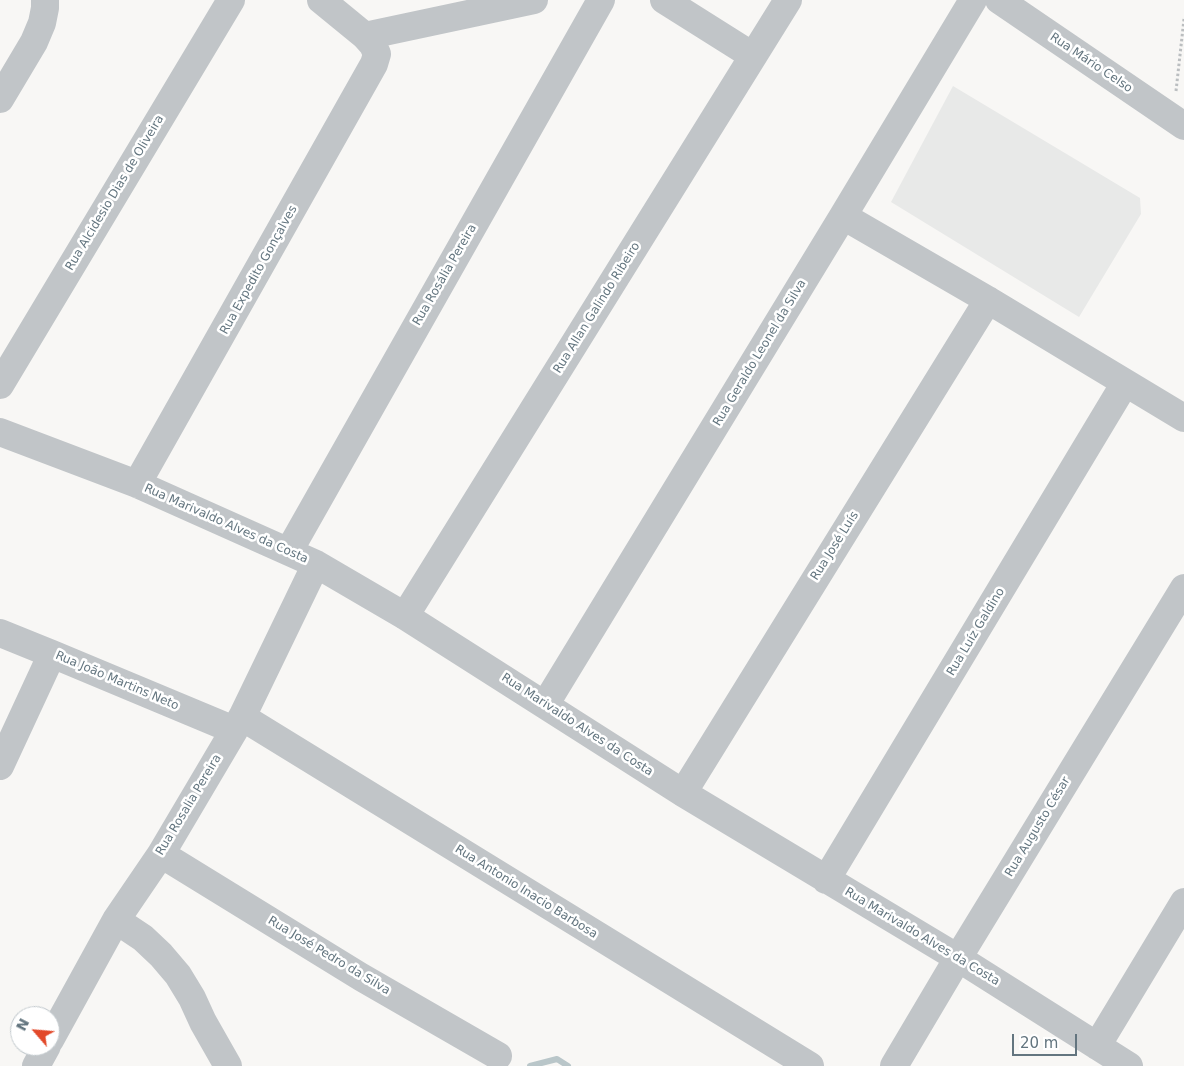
<!DOCTYPE html>
<meta charset="utf-8">
<style>
body{margin:0}
#map{position:relative;width:1184px;height:1066px;overflow:hidden;background:#f8f7f5;font-family:"DejaVu Sans",sans-serif}
canvas{display:block}
.north{position:absolute;left:10px;top:1006px;width:50px;height:50px;box-sizing:border-box;background:#fff;border:1px solid #c1c8cc;border-radius:50%;rotate:297deg;font-size:14px;font-weight:700;line-height:20px;text-align:center;color:#63757f}
.north::after{content:'';display:block;margin:auto;width:18px;height:22px;background:#e2492a;clip-path:polygon(50% 0,100% 100%,50% 72%,0 100%)}
.scale{position:absolute;left:1012px;top:1034px;width:65px;height:22px;box-sizing:border-box;border:2px solid #63757f;border-top:0;padding-left:6px;font-size:15px;line-height:18px;white-space:nowrap;color:#63757f;-webkit-text-stroke:4px #fff;paint-order:stroke}
</style>
<div id="map">
<canvas width="1184" height="1066"></canvas>
<div class="north">N</div>
<div class="scale">20 m</div>
</div>
<script>
const c = document.querySelector('canvas').getContext('2d');
c.lineJoin = 'round';
function fill(path, color) { c.fillStyle = color; c.fill(path, 'evenodd'); }
const poly = rows => new Path2D(rows.map(r => 'M' + r).join(''));
function trace(path, color, width, dash) { c.strokeStyle = color; c.lineWidth = width; c.lineCap = dash ? 'butt' : 'round'; c.setLineDash(dash || []); c.stroke(path); }
function write(font, color, halo, rows, align = 'center') {
  c.font = font + ' "DejaVu Sans",sans-serif'; c.lineWidth = 5; c.setLineDash([]); c.textBaseline = 'middle'; c.strokeStyle = halo; c.fillStyle = color; for (const [text, x, y, turn = 0] of rows) {
    c.save(); c.translate(x, y); c.rotate((+turn || 0) * Math.PI / 180); c.textAlign = isNaN(turn) ? turn : align; if (halo) c.strokeText(text, 0, 0); c.fillText(text, 0, 0); c.restore();
  }
}
fill(poly([
 [953,86,1140,198,1141,214,1079,317,891,202]
]), '#e8e9e8');
trace(poly([
 [530,1066,557,1059,568,1066]
]), '#b9c6c9', 6);
trace(poly([
 [1176,91,1184,19]
]), '#bbbec0', 3, [2.5, 2.5]);
trace(poly([
 [664,0,753,56],
 [999,0,1184,126],
 [365,36,534,0],
 [0,99,34,42,42,23,45,8,45,0],
 [843,216,988,300,1184,418],
 [0,385,231,0],
 [0,432,137,484,316,564,405,616,683,793,958,958,1129,1066],
 [137,484,374,64,377,54,373,45,365,36,321,0],
 [289,551,601,0],
 [405,616,788,0],
 [0,633,52,654,234,730],
 [545,705,843,216,973,0],
 [242,717,810,1066],
 [0,766,52,654],
 [683,793,988,300],
 [161,854,361,977,498,1056],
 [826,880,1125,383],
 [116,920,143,938,161,955,178,975,192,998,203,1022,228,1066],
 [50,1040,116,920,161,854,242,717,316,564],
 [1097,1046,1184,902],
 [36,1066,47,1046],
 [894,1066,958,958,1184,588]
]), '#c1c5c8', 28);
write('12px', '#63757f', '#fff', [
 ["Rua Mário Celso",1091,63,34],
 ["Rua Alcidesio Dias de Oliveira",115,193,-59],
 ["Rua Expedito Gonçalves",259,270,-61],
 ["Rua Rosália Pereira",445,275,-60],
 ["Rua Allan Galindo Ribeiro",597,308,-58],
 ["Rua Geraldo Leonel da Silva",760,353,-59],
 ["Rua Marivaldo Alves da Costa",226,524,24],
 ["Rua José Luís",835,546,-58],
 ["Rua Luíz Galdino",976,632,-59],
 ["Rua João Martins Neto",117,681,23],
 ["Rua Marivaldo Alves da Costa",577,725,33],
 ["Rua Rosalia Pereira",189,805,-59],
 ["Rua Augusto César",1038,827,-59],
 ["Rua Antonio Inacio Barbosa",526,892,32],
 ["Rua Marivaldo Alves da Costa",922,937,31],
 ["Rua José Pedro da Silva",329,956,31]
]);
</script>
